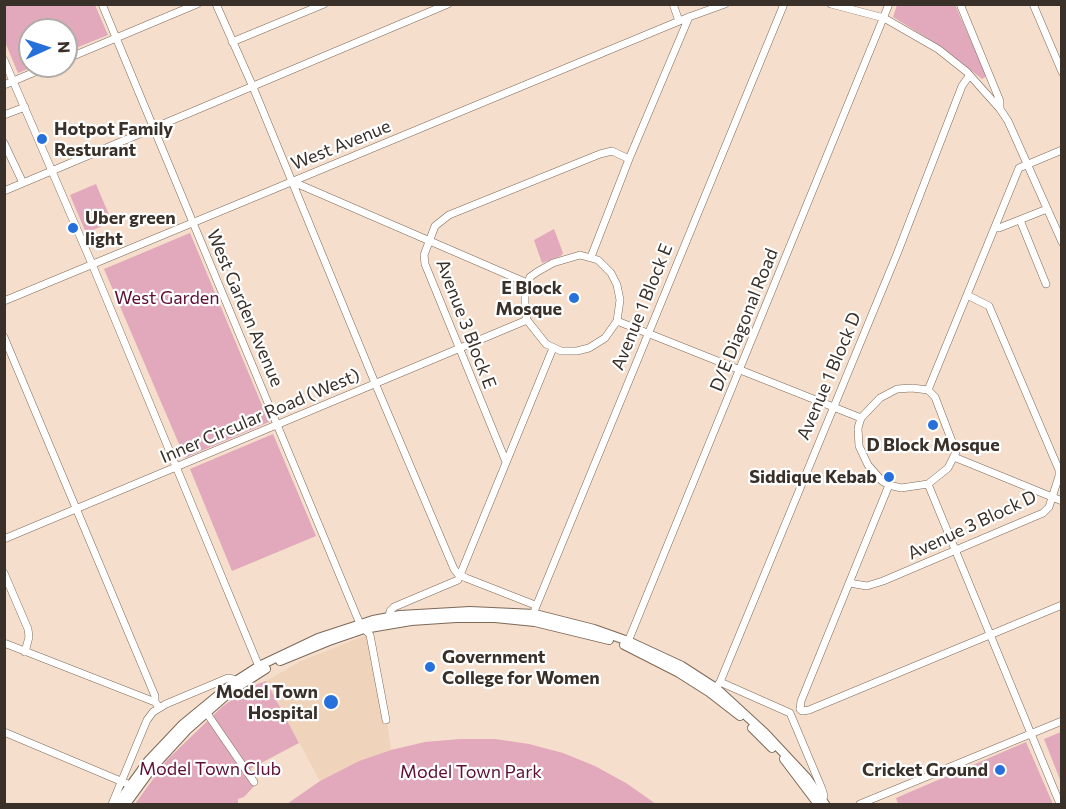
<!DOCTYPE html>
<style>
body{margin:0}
#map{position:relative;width:1066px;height:809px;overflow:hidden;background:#f5decb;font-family:Commissioner,sans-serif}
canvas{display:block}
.frame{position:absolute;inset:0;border:6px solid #393029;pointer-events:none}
.north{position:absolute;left:18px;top:18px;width:60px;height:60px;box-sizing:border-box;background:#fff;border:2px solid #b0aca9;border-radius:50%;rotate:87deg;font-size:16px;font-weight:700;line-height:24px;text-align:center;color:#393029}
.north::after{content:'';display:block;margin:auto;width:21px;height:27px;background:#2670db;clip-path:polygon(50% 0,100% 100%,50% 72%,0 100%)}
</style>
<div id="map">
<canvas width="1066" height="809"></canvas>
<div class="frame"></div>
<div class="north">N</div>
</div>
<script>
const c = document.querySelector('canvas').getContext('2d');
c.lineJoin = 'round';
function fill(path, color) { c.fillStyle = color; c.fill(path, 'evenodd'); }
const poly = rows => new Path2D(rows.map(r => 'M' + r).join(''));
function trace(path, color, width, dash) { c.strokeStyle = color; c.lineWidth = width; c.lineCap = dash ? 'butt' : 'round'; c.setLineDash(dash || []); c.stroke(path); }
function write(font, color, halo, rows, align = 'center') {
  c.font = font + ' Commissioner,sans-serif'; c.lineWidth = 4.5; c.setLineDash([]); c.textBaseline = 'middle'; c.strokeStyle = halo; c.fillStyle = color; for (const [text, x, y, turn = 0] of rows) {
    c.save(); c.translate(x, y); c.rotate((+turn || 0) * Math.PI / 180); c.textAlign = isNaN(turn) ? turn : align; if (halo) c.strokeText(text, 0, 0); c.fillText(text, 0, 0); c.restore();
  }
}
fill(poly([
 [372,633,377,652,391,750,359,761,320,781,266,681,301,661]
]), '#efd3ba');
fill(poly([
 [4,5,95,5,108,35,66,52,66,30,30,30,30,66,35,66,18,73,5,42],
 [897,5,955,5,987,76,982,79,943,48,893,17],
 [96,184,112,222,86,233,70,195],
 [554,229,563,253,561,256,542,263,534,240],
 [190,233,269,422,185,458,104,269],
 [273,434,316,536,232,571,190,469],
 [266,681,299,743,246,771,258,782,244,797,238,799,238,804,135,804,167,760,223,706,252,686],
 [1061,732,1061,782,1044,739],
 [460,739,495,739,529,744,563,753,595,766,626,783,656,804,287,804,320,781,359,761,391,750,425,742],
 [1026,742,1053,804,898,804,896,798]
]), '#e1a9bb');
const minor = poly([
 [102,4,360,624,370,635,386,720],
 [216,4,253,87,375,383,454,569,458,574,466,578,535,605],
 [673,4,679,21],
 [831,4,884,18,938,49,967,72,1000,109,1008,121,1062,242],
 [960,4,1000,101,1000,109],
 [1033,4,1062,72],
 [232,42,324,4],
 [66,59,197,4],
 [4,60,92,264,260,669],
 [4,85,49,66],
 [4,115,25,107],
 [4,143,23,183],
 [291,181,527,283],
 [4,191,448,4],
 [1020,220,1046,284],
 [995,227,999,228,1047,209],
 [580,255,598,260,611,273,617,285,620,300,617,321,605,338,589,348,577,351,561,351,546,344,527,320,525,310,525,290,530,277,537,272,553,263,580,255],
 [591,257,629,159,689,17],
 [4,301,689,17,725,4],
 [617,321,861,418],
 [4,337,155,696,155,702,159,707],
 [912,388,928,390,935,397,956,452,948,468,928,484,901,488,889,485,882,481,868,465,859,446,858,428,861,418,880,398,897,389,912,388],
 [928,390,1019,168,1062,150],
 [954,457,1062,501],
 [506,462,425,264,424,255,435,226,449,215,600,154,612,151,629,159],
 [928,484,1060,804],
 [4,539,527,320],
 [4,573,28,629,29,637,25,652],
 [849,583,867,586,883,581,1043,513,1049,507,1059,476,1059,470,989,306,967,295],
 [535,609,784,4],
 [389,617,390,611,394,607,458,580,553,348],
 [4,643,155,702],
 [627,644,889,4],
 [720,682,790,713,822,789,824,796,822,799],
 [714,690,720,682,897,254,962,86,969,76],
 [800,709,802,711,809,710,1062,605],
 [800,709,801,701,889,485],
 [206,712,254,782],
 [4,732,130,785],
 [112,804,147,720,153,712,166,704,228,678,233,679,234,682],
 [860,804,1062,721]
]);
const major = poly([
 [624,645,679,673,709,692,740,716],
 [280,661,329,641,364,629,411,621,456,618,495,618,535,622,609,640],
 [752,728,772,748],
 [784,759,818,804],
 [117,804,148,761,183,724,234,682,259,666,318,638,373,620,400,615,470,611,535,614,594,629,628,641,682,666,716,688,765,733,807,778,825,804],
 [126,804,153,767,187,730,230,692,266,669]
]);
trace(minor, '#7d6958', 8);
trace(major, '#7d6958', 10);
trace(minor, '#fff', 7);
trace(major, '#fff', 8);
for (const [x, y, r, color] of [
 [42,139,6,"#2670db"],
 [73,228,6,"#2670db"],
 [574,298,6,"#2670db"],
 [933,425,6,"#2670db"],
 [889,477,6,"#2670db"],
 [430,667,6,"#2670db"],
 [331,702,8,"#2670db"],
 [1000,770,6,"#2670db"]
]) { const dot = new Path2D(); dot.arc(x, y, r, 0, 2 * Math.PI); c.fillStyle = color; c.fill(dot); trace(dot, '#fff', 2); }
write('bold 18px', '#393029', '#fff', [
 ["Hotpot Family",54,129,"left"],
 ["Resturant",54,150,"left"],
 ["Uber green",85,218,"left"],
 ["light",85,239,"left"],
 ["E Block",562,288],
 ["Mosque",562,309],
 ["D Block Mosque",933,445,"center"],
 ["Siddique Kebab",877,477],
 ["Government",442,657,"left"],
 ["College for Women",442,678,"left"],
 ["Model Town",318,692],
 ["Hospital",318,713],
 ["Cricket Ground",988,770]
], 'right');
write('18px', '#393029', '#fff', [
 ["West Avenue",341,145,-22],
 ["Avenue 1 Block E",642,307,-68],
 ["West Garden Avenue",245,308,67],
 ["D/E Diagonal Road",744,320,-68],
 ["Avenue 3 Block E",466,324,69],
 ["Avenue 1 Block D",829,376,-67],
 ["Inner Circular Road (West)",260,416,-23],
 ["Avenue 3 Block D",972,525,-25]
]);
write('18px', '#5c0e33', '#fff', [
 ["West Garden",167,298],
 ["Model Town Club",210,769],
 ["Model Town Park",471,772]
]);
</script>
